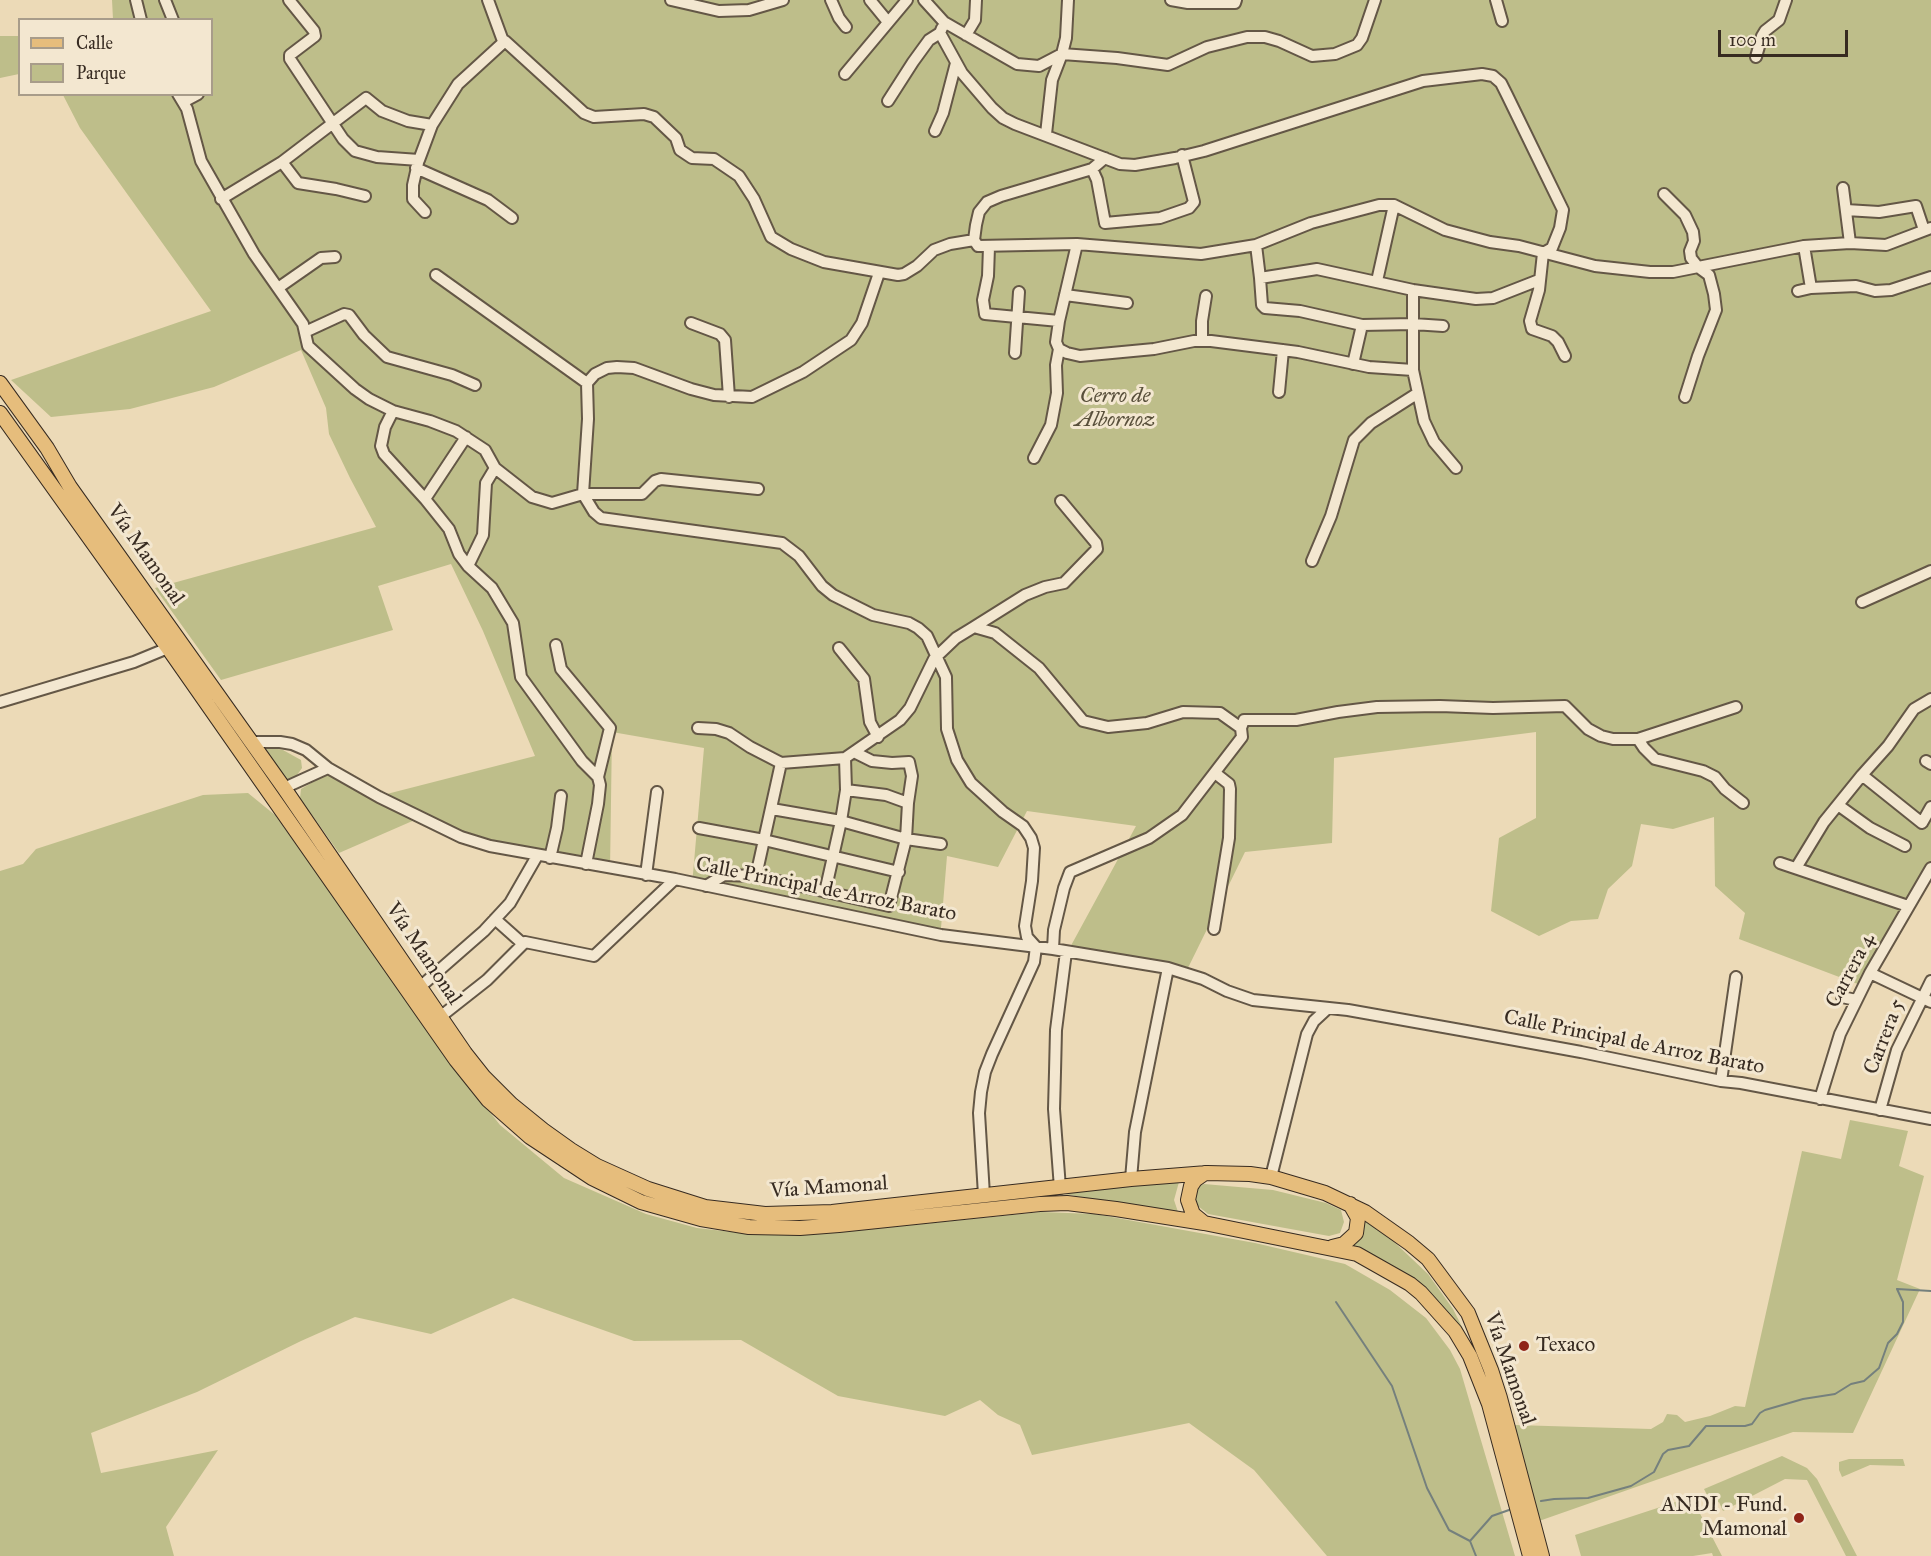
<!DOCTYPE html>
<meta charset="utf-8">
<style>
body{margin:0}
#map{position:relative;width:1931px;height:1556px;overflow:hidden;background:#ecdab7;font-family:"IM FELL Great Primer",serif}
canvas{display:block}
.legend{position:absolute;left:18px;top:18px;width:195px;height:78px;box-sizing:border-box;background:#f3e7d0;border:2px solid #a89c8a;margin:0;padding:8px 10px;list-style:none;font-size:18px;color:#372b21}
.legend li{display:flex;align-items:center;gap:12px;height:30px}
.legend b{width:30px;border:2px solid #a89c8a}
.scale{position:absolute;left:1718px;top:30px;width:130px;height:27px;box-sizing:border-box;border:3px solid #372b21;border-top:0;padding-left:8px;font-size:18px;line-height:21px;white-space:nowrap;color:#372b21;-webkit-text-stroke:4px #f3e7d0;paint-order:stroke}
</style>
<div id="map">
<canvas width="1931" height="1556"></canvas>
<ul class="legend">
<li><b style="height:8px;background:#e6bd7c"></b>Calle</li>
<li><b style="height:16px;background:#bebe8a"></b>Parque</li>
</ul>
<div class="scale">100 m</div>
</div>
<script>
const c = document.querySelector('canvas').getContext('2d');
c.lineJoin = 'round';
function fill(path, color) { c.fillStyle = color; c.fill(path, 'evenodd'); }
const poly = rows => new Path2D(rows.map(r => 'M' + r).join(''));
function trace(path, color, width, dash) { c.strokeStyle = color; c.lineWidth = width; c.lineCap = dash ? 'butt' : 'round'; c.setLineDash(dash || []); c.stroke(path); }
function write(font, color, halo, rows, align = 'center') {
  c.font = font + ' "IM FELL Great Primer",serif'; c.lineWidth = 6; c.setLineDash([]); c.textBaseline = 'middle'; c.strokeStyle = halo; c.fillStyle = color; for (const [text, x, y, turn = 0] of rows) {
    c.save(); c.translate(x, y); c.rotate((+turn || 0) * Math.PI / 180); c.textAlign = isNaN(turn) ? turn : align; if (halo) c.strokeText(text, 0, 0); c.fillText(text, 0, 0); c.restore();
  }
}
fill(poly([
 [112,0,1931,0,1931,861,1896,920,1863,986,1739,939,1745,913,1715,886,1714,817,1673,829,1641,824,1632,866,1608,889,1598,919,1571,921,1539,936,1491,911,1499,838,1536,818,1536,732,1334,758,1332,843,1245,852,1185,974,1067,953,1136,826,1027,811,998,867,947,856,940,940,692,885,704,748,612,732,610,870,490,848,379,796,535,756,483,631,451,564,378,586,393,630,221,680,155,588,376,527,350,478,329,434,326,408,301,350,214,387,130,409,51,417,11,380,211,311,80,128,63,95,212,94,212,20,113,19],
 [0,36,19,36,19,74,0,78],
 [259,745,283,750,301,760,302,768,297,775,285,782],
 [328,773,417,819,339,853,300,798,301,789],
 [248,793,275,815,451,1062,500,1125,564,1178,646,1214,697,1228,750,1234,843,1232,1041,1212,1095,1214,1255,1243,1345,1264,1390,1290,1426,1318,1450,1350,1460,1369,1515,1556,1327,1556,1254,1470,1189,1423,1032,1455,1020,1425,998,1415,980,1400,945,1416,838,1396,741,1340,634,1341,513,1298,431,1334,355,1317,301,1341,197,1392,91,1433,101,1473,218,1450,166,1527,174,1556,0,1556,0,871,23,864,36,849,203,795],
 [1850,1120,1908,1131,1899,1166,1924,1176,1897,1280,1920,1289,1853,1433,1793,1432,1539,1521,1514,1425,1651,1429,1663,1422,1667,1414,1677,1415,1685,1422,1710,1416,1735,1406,1745,1407,1802,1151,1841,1159],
 [1179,1182,1174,1200,1179,1215,1059,1193],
 [1204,1184,1273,1190,1326,1203,1341,1210,1344,1222,1340,1233,1329,1236,1208,1214,1193,1202,1196,1187],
 [1364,1219,1391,1239,1428,1274,1453,1309,1486,1374,1445,1313,1350,1250,1364,1233],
 [1782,1456,1807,1468,1817,1479,1857,1556,1846,1556,1807,1480,1785,1479,1723,1511,1719,1502,1712,1505,1704,1489],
 [1849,1459,1903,1459,1905,1466,1870,1465,1842,1477,1839,1470,1839,1462],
 [1688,1498,1693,1500,1722,1556,1713,1556,1712,1553,1693,1556,1581,1556,1575,1535]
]), '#bebe8a');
trace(poly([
 [1336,1302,1392,1386,1427,1488,1449,1530,1470,1541,1476,1556],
 [1541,1501,1554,1499,1588,1498,1631,1486,1654,1472,1663,1454,1668,1450,1689,1446,1706,1426,1745,1426,1752,1424,1760,1413,1765,1410,1803,1399,1835,1394,1851,1384,1864,1381,1879,1368,1888,1343,1897,1334,1903,1322,1903,1302,1897,1289,1931,1291],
 [1470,1541,1492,1516,1509,1510]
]), '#75807d', 2);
const minor = poly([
 [136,0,141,20],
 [165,0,173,20],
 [289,0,314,31,315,36,290,55,290,59,343,139,355,151,377,157,419,160,432,125,458,84,505,41,584,113,594,117,644,114,654,117,676,138,680,150,692,158,714,159,739,176,754,199,771,237,791,249,824,262,898,275,904,274,917,266,934,250,950,244,974,240],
 [488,0,503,41],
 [671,0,719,11,749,10,783,0],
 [831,0,839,18,846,27],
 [870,0,888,22],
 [924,0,944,22,1003,56,1017,64,1039,66,1062,54,1117,58,1168,65,1207,47,1247,37,1265,37,1279,41,1312,56,1335,54,1357,45,1362,38,1375,0],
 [1171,0,1188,3,1235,3,1236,0],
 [1496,0,1502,21],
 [940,33,962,73,992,108,1003,118,1015,124,1120,164,1135,165,1175,158,1204,151,1423,81,1482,74,1493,76,1501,83,1507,95,1563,210,1560,228,1552,248,1543,253,1539,290,1530,321,1532,329,1552,336,1558,342,1565,356],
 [966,35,975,20,976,0],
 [1756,57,1762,36,1765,31,1779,20,1786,0],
 [845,74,907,0],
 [178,94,187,109,201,161,254,254,303,324,308,346,355,389,369,399,393,411,430,421,456,431,485,450,495,468,532,497,552,503,583,494,642,494,655,481,661,479,758,489],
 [888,101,913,62,929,40,940,33,942,28],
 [183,102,198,94],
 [935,131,943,113,956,63],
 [1046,134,1052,80,1062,54,1066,38,1068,0],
 [1105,158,1092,169,1001,196,987,202,979,212,976,225,974,240,978,246,1077,244,1201,254,1256,245,1311,223,1379,205,1394,205,1445,230,1490,242,1519,246,1595,266,1650,272,1673,272,1804,246,1850,243,1886,245,1931,228],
 [282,162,298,183,336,189,365,196],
 [418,163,413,185,413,199,425,212],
 [416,168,488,200,512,218],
 [1092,169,1097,180,1105,223,1160,218,1189,208,1194,202,1182,155],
 [1843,188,1850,243],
 [1664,194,1685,215,1693,232,1694,241,1690,251,1691,258,1698,267,1709,275,1714,294,1716,310,1698,356,1685,397],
 [221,199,282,162,366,98,382,111,408,121,432,125],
 [1846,210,1879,212,1916,206,1924,230],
 [1256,245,1260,278,1317,269,1413,290,1476,299,1493,298,1539,280],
 [1804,246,1811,288],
 [989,247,988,276,983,300,985,314,1059,321],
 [879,273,862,323,851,340,803,372,752,397,714,395,691,389,634,368,617,367,607,368,595,374,587,383,588,419,583,494,594,512,601,518,782,543,799,556,822,586,833,595,873,615,909,623,918,628,927,636,946,677,947,729,957,760,971,783,1003,812,1023,826,1031,838,1034,848,1032,881,1025,926,1027,937,1036,947,1034,962,992,1054,985,1072,981,1092,979,1113,984,1195],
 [436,275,587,383],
 [1260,278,1262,305,1265,308,1300,311,1362,325,1413,324,1443,326],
 [1377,281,1394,205],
 [278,288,321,258,335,257],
 [1413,290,1413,370,1424,421,1434,442,1456,468],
 [1798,291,1811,288,1856,286,1875,291,1891,290,1931,277],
 [1065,295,1127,303],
 [691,323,720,334,725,340,729,397],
 [305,332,344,314,349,315,364,335,387,357,452,375,475,385],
 [1202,341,1202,321,1206,296],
 [1059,349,1067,353,1080,356,1154,349,1194,341,1211,341,1298,352,1369,367,1413,370],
 [1015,353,1019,292],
 [1353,364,1362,325],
 [1279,392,1283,350],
 [393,411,385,427,381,446,384,454,425,499,449,529,459,554,468,566,492,588,513,623,521,677,582,761,598,777,600,785,598,804,586,864],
 [1034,458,1051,425,1057,393,1056,365,1059,349,1056,342,1059,321,1077,244],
 [425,499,466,437],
 [1312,561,1331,516,1354,440,1371,423,1418,393],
 [468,566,483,535,486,483,495,468],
 [1862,602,1931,571],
 [974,627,1025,595,1045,587,1064,583,1097,549,1096,543,1061,501],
 [556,645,561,669,610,728,598,777],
 [839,648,864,679,870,722,878,737],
 [0,702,134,662,168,648],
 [698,728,716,729,729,733,750,747,781,763,845,758,900,720,910,708,934,659,956,638,974,627,995,633,1039,668,1083,721,1108,727,1147,723,1183,712,1220,713,1241,728],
 [1638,739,1736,707],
 [251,742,280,742,292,744,306,750,328,768,379,797,461,837,490,846,675,879,941,935,1053,949,1168,968,1203,979,1227,991,1253,1000,1348,1010,1466,1031,1581,1052,1721,1081,1741,1083,1931,1119],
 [854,752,872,761,892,763,909,762,912,776,908,803],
 [1926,761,1931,764],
 [1862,775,1922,823,1931,807],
 [284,788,328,768],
 [1838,805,1870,828,1905,846],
 [772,809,841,821,906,839,941,844],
 [699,828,764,840,899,872],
 [550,858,557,828,561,796],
 [1780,863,1908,906],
 [1796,868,1824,822,1862,775,1888,746,1914,709,1931,699],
 [646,875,657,792],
 [756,876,781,763],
 [706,886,724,875,756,876,889,906,906,839,908,803,886,795,846,790],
 [825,892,841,821,846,790,845,758],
 [495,919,523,944],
 [1214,929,1229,838,1230,789,1229,784,1215,773],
 [1053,949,1054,930,1064,888,1070,872,1149,838,1182,815,1242,737,1241,728,1244,720,1296,720,1338,712,1377,707,1440,706,1493,708,1565,706,1588,729,1601,736,1613,739,1638,739,1644,748,1655,759,1703,771,1715,777,1725,789,1743,803],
 [1870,973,1931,1002],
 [420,987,484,931,510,903,537,856],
 [1842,997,1856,1000],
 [440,1017,487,980,525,942,594,956,675,879],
 [1721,1081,1736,977],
 [1820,1099,1840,1034,1870,973,1931,868],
 [1880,1110,1897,1050,1931,981],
 [1271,1177,1307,1034,1314,1021,1328,1008],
 [1131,1179,1135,1132,1168,968],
 [1060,1188,1054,1109,1055,1072,1056,1030,1066,952]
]);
const major = poly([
 [0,383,47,448,70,487,284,788,465,1053,484,1077,511,1104,543,1130,571,1150,597,1166,648,1189,705,1207,765,1214,832,1212,1131,1179,1207,1173,1250,1174,1271,1177,1325,1193,1365,1212,1409,1243,1428,1259,1468,1313,1491,1370,1500,1398,1542,1556],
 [0,413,168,648,456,1060,488,1100,530,1137,592,1178,641,1202,701,1219,749,1227,800,1228,839,1225,1040,1204,1067,1203,1116,1209,1204,1223,1357,1254,1410,1284,1421,1293,1455,1331,1470,1356,1489,1404,1530,1556],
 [1204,1223,1193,1214,1188,1200,1191,1186,1195,1180,1205,1173],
 [1332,1247,1344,1244,1356,1233,1358,1218,1350,1204]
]);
trace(minor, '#645746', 14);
trace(major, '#372b21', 16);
trace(minor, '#f3e7d0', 10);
trace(major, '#e6bd7c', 14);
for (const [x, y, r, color] of [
 [1524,1346,6,"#8f2418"],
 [1799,1518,6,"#8f2418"]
]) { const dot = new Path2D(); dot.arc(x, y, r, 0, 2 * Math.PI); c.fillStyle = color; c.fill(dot); trace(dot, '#f3e7d0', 2); }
write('italic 21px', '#59503b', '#f3e7d0', [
 ["Cerro de",1115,397],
 ["Albornoz",1115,421]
]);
write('21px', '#372b21', '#f3e7d0', [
 ["Vía Mamonal",145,555,55],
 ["Calle Principal de Arroz Barato",826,890,11],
 ["Vía Mamonal",423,954,56],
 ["Carrera 4",1851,971,-62],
 ["Carrera 5",1885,1037,-69],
 ["Calle Principal de Arroz Barato",1634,1043,11],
 ["Vía Mamonal",829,1188,-4],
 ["Vía Mamonal",1509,1369,71]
]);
write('21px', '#372b21', '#f3e7d0', [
 ["Texaco",1536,1346],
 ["ANDI - Fund.",1787,1506,"right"],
 ["Mamonal",1787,1530,"right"]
], 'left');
</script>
